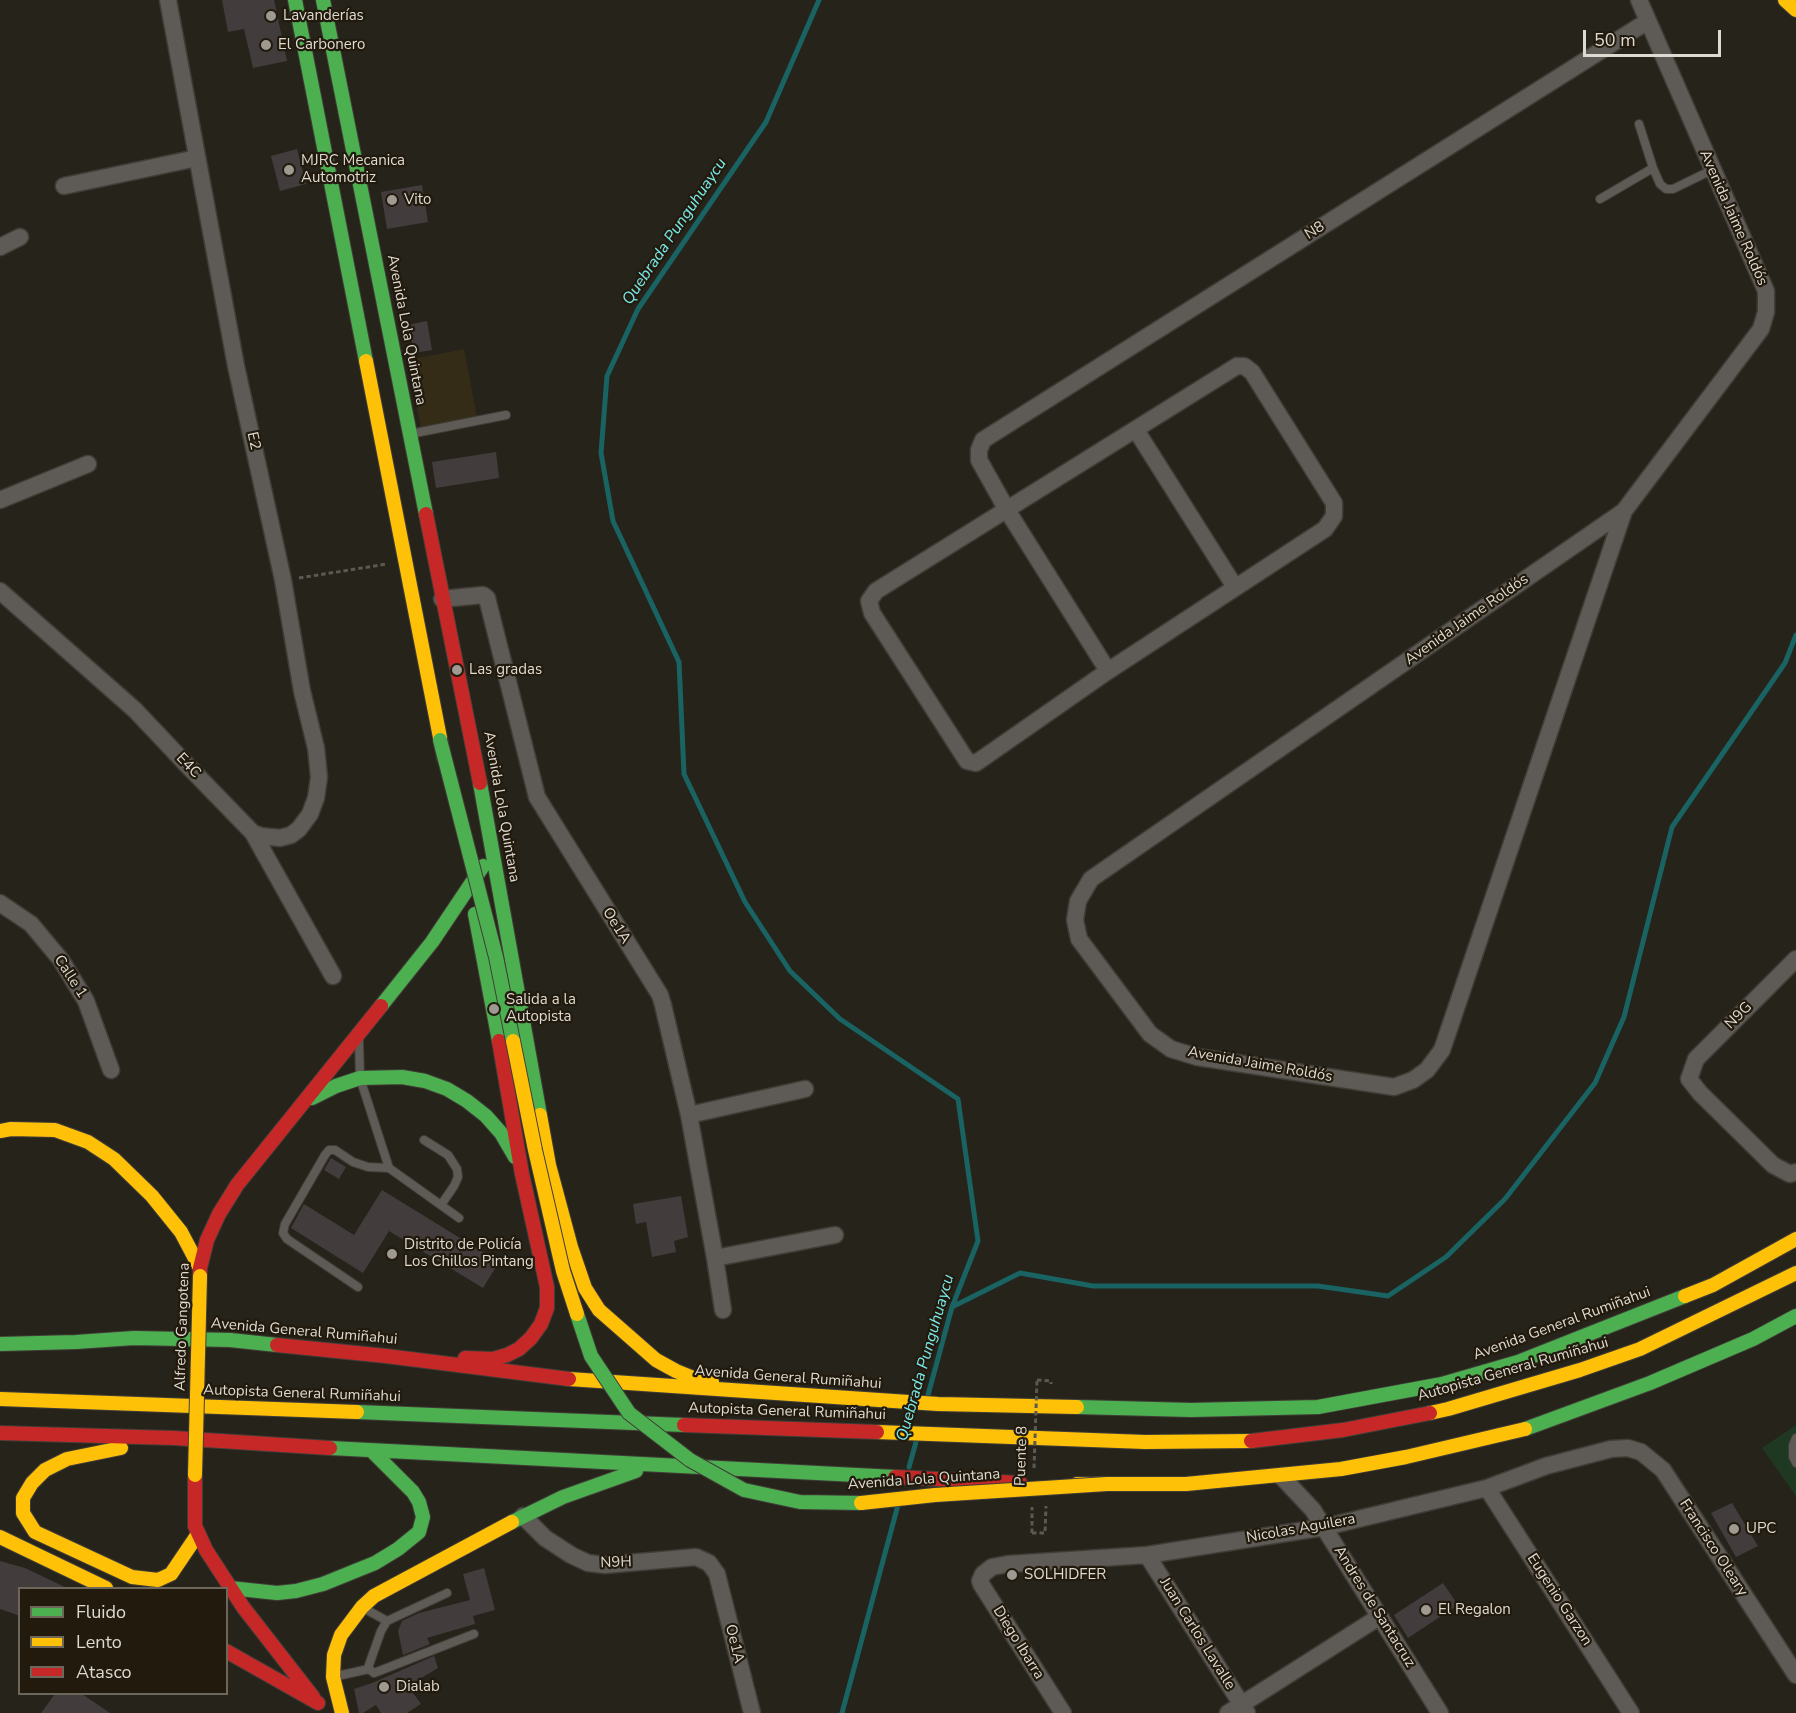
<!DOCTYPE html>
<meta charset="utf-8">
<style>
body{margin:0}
#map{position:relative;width:1796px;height:1713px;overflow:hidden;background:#26231b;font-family:"Nunito Sans",sans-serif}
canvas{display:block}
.legend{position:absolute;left:18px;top:1587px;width:210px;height:108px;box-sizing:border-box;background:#211a0d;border:2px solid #6d675b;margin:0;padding:8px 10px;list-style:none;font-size:18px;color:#dfdad1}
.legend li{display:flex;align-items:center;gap:12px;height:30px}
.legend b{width:30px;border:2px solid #6d675b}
.scale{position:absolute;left:1583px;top:30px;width:138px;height:27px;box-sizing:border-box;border:3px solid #dfdad1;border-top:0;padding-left:8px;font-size:18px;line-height:21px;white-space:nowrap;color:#dfdad1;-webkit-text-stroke:4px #211a0d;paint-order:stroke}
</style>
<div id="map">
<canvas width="1796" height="1713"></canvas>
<ul class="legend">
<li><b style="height:8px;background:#4caf50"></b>Fluido</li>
<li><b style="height:8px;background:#ffc107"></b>Lento</li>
<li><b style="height:8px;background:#c62828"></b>Atasco</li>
</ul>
<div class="scale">50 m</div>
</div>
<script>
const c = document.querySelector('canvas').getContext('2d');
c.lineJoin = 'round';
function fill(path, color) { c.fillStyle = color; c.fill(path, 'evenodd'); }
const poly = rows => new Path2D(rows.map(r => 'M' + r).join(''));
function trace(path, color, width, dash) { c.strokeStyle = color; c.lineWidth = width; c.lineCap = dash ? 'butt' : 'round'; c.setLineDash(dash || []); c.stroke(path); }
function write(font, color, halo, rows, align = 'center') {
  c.font = font + ' "Nunito Sans",sans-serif'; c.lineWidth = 4.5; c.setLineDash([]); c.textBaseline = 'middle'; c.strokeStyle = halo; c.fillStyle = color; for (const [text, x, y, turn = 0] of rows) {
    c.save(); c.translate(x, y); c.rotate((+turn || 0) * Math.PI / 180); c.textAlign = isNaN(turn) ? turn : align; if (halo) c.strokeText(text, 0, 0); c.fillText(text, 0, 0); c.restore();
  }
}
fill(poly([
 [464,349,477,417,421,429,408,360]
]), '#352c18');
fill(poly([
 [1796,1425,1796,1496,1762,1448]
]), '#1f3821');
trace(poly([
 [819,0,766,122,638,309,607,376,601,453,613,521,679,662,684,774,745,902,790,971,840,1019,958,1099,978,1241,952,1307,928,1395],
 [952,1307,1020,1273,1093,1286,1318,1286,1388,1296,1446,1257,1505,1199,1595,1083,1624,1017,1672,827,1785,663,1796,635],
 [909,1467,916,1442],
 [842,1713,898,1505]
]), '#196363', 5);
fill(poly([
 [222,0,274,0,287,61,253,68,244,29,228,32],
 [297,149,306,184,280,191,271,156],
 [422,185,428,222,387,229,381,192],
 [427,321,432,350,414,353,408,325],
 [496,452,499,478,436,488,432,462],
 [331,1158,346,1167,339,1179,324,1170],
 [382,1190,499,1262,483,1288,389,1231,363,1273,291,1228,304,1204,354,1235],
 [681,1196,688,1237,674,1241,676,1252,652,1257,646,1222,636,1224,633,1204],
 [1732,1503,1758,1546,1736,1557,1711,1513],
 [0,1561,25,1568,67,1588,20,1588,20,1616,0,1609],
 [484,1568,495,1610,473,1616,475,1624,427,1638,430,1644,403,1655,398,1631,402,1621,419,1613,470,1600,463,1574],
 [1443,1583,1458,1605,1408,1638,1394,1615],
 [434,1656,438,1668,408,1686,421,1704,407,1713,381,1713,376,1705,363,1713,359,1713,354,1689,372,1683],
 [55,1694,82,1694,110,1713,41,1713]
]), '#433c3d');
const lane = poly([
 [1639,124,1653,168,1660,184,1666,189,1673,189,1712,170],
 [1600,199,1653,168],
 [410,434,506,415],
 [424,1140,448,1155,457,1169,458,1177,454,1186,441,1205],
 [389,1168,459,1218],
 [358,1287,287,1239,283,1233,285,1224,325,1155,329,1150,335,1150,353,1162,368,1167,389,1168,360,1078,359,1041],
 [1796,1438,1793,1445,1793,1457,1796,1463],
 [447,1593,387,1621,381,1631,369,1665,369,1669,374,1673,474,1634],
 [367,1610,387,1621],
 [337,1676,369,1669]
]);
const street = poly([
 [168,0,236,366,283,580,302,691,316,748,319,777,316,798,310,814,299,829,291,835,280,838,261,836,253,833],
 [64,186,197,158],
 [0,247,20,237],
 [1237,366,1244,366,1252,372,1334,503,1334,516,1325,529,1108,671,976,763,967,761,872,613,869,601,876,591,1237,366],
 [1136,430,1235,587],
 [0,500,88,464],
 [1624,511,1091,879,1078,901,1075,920,1079,939,1150,1034,1171,1049,1197,1057,1394,1087,1413,1080,1427,1070,1442,1050,1624,511,1761,329,1766,312,1766,291,1639,0],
 [0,591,135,710,186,764,253,833,333,976],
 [442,599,483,595,487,598,537,797,660,995,663,1005,689,1115,715,1258,723,1310],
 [1108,671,1007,510,979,460,979,450,983,440,1648,21],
 [0,903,31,924,61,960,86,1001,111,1070],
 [1796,959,1696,1059,1689,1079,1700,1093,1773,1165,1790,1174,1796,1172],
 [689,1115,805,1089],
 [715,1258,835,1235],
 [1281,1476,1313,1510,1440,1713],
 [1487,1488,1631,1713],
 [523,1516,545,1538,571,1555,588,1563,605,1565,696,1557,709,1563,717,1574,752,1713],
 [1147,1555,1247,1713],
 [1063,1713,981,1584,980,1581,983,1574,992,1567,1008,1564,1147,1555,1325,1527,1487,1488,1546,1466,1611,1449,1628,1448,1641,1452,1663,1470,1796,1675],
 [1228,1713,1379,1617]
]);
const fast = poly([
 [295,0,366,361],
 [323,0,426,514],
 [480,783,540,1115],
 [475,914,499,1041],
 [381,1006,432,942,483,866],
 [312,1098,336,1086,360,1078,402,1077,425,1081,447,1089,467,1101,486,1116,501,1133,515,1157],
 [0,1344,76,1342,134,1338,230,1340,277,1345],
 [1077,1407,1191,1410,1318,1407,1442,1384,1518,1362,1685,1296],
 [357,1412,684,1425],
 [1525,1429,1650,1383,1753,1339,1796,1316],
 [330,1448,895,1477],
 [512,1522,563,1497,636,1471],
 [230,1588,277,1593,296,1591,323,1584,375,1563,398,1549,419,1532,423,1517,419,1502,413,1492,372,1451]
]);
const slow = poly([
 [1785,0,1796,10],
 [366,361,444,758],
 [540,1115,549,1165,571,1247,585,1288,599,1310,656,1360,676,1371,698,1380,712,1382],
 [0,1131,11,1129,55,1130,88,1142,114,1159,152,1196,181,1232,200,1268],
 [1685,1296,1713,1285,1796,1239],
 [569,1379,938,1404,1077,1407],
 [0,1399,357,1412],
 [1430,1413,1448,1409,1580,1370,1640,1349,1796,1273],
 [877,1432,1145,1442,1251,1441],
 [121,1448,67,1459,45,1470,32,1483,23,1498,23,1513,35,1532,132,1577,158,1580,171,1574,198,1534],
 [1077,1484,1186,1484,1341,1469,1406,1457,1525,1429],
 [0,1537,106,1588],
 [342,1713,333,1677,334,1655,341,1635,362,1607,374,1596,512,1522]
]);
const jam = poly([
 [426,514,480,783],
 [200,1276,200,1268,207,1240,219,1214,237,1185,381,1006],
 [277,1345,386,1356,569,1379],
 [465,1358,493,1359,507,1355,519,1349,531,1338,541,1324,547,1308,547,1287,522,1174,499,1041],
 [684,1425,877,1432],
 [0,1433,174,1438,330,1448],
 [1251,1441,1343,1430,1430,1413],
 [195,1475,195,1526,206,1550,243,1607,313,1697],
 [895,1477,1020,1483],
 [226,1651,318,1703]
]);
trace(lane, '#403d37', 10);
trace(street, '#403d37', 19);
trace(fast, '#403d37', 16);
trace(slow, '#403d37', 16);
trace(jam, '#403d37', 16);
trace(poly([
 [299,578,387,564],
 [1037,1380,1051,1381,1051,1384],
 [1032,1533,1045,1533,1046,1506]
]), '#5c5953', 3, [4.5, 3]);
trace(lane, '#5e5b56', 8);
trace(street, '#5e5b56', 16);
trace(fast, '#4caf50', 14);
trace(slow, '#ffc107', 14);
trace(jam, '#c62828', 14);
const fastBridge = poly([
 [440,740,496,957,513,1041],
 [577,1314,591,1356,629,1413,690,1460,744,1490,800,1502,861,1503]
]);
const slowBridge = poly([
 [513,1041,535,1150,563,1271,577,1314],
 [195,1475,200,1276],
 [861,1503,935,1495,1107,1484]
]);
trace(fastBridge, '#403d37', 16, []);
trace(slowBridge, '#403d37', 16, []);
trace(poly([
 [1034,1468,1037,1380],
 [1032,1533,1032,1507]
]), '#5c5953', 3, [4.5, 3]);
trace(fastBridge, '#4caf50', 14);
trace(slowBridge, '#ffc107', 14);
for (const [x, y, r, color] of [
 [271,16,6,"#9e9a91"],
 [266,45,6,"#9e9a91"],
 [289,170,6,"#9e9a91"],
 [392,200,6,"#9e9a91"],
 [457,670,6,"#9e9a91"],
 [494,1009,6,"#9e9a91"],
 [392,1254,6,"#9e9a91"],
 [1734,1529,6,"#9e9a91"],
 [1012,1575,6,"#9e9a91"],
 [1426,1610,6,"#9e9a91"],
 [384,1687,6,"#9e9a91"]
]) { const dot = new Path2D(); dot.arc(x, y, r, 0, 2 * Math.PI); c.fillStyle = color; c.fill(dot); trace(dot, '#211a0d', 2); }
write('15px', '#dfdad1', '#211a0d', [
 ["Lavanderías",283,16],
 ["El Carbonero",278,45],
 ["MJRC Mecanica",301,161],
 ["Automotriz",301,178],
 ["Vito",404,200],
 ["Las gradas",469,670],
 ["Salida a la",506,1000],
 ["Autopista",506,1017],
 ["Distrito de Policía",404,1245],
 ["Los Chillos Pintang",404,1262],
 ["UPC",1746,1529],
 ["SOLHIDFER",1024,1575],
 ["El Regalon",1438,1610],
 ["Dialab",396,1687]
], 'left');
write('15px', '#dfdad1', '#211a0d', [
 ["Avenida Jaime Roldós",1733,218,66],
 ["N8",1315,231,-32],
 ["Avenida Lola Quintana",406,330,79],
 ["E2",253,441,78],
 ["Avenida Jaime Roldós",1467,620,-35],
 ["E4C",188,766,46],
 ["Avenida Lola Quintana",501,807,80],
 ["Oe1A",616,926,58],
 ["Calle 1",70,977,57],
 ["N9G",1739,1016,-45],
 ["Avenida Jaime Roldós",1260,1065,10],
 ["Avenida General Rumiñahui",1562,1324,-20],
 ["Alfredo Gangotena",183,1327,-88],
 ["Avenida General Rumiñahui",304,1332,5],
 ["Autopista General Rumiñahui",1513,1370,-16],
 ["Avenida General Rumiñahui",788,1378,4],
 ["Autopista General Rumiñahui",302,1394,2],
 ["Autopista General Rumiñahui",787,1412,2],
 ["Puente 8",1022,1456,-88],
 ["Avenida Lola Quintana",924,1480,-4],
 ["Nicolas Aguilera",1301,1529,-10],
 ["Francisco Oleary",1713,1548,57],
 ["N9H",616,1563,-2],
 ["Eugenio Garzon",1559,1600,57],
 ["Andres de Santacruz",1374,1607,58],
 ["Juan Carlos Lavalle",1197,1634,58],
 ["Diego Ibarra",1018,1643,58],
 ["Oe1A",734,1644,76]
]);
write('italic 16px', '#78eaeb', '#211a0d', [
 ["Quebrada Punguhuaycu",675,232,-56],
 ["Quebrada Punguhuaycu",926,1358,-74]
]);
</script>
